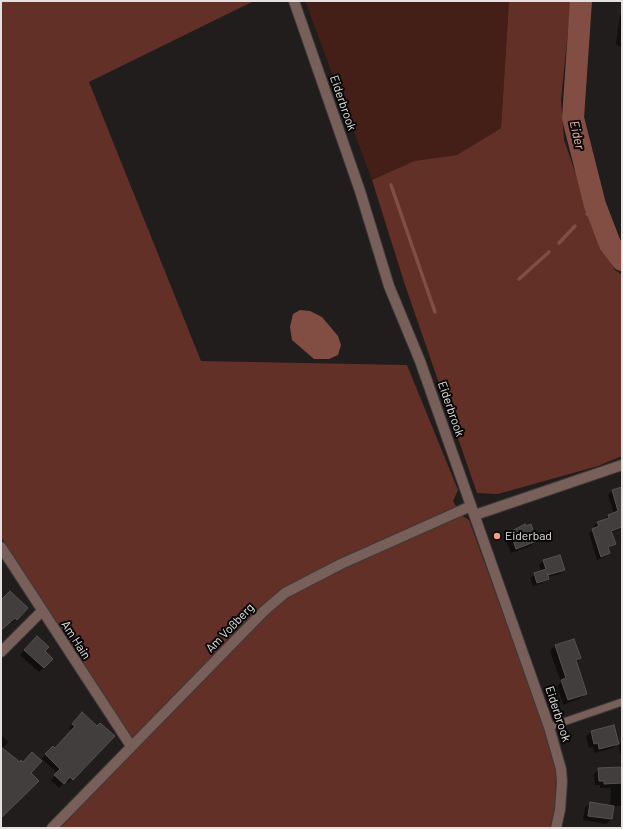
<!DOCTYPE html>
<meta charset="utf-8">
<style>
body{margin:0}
#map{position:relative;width:623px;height:829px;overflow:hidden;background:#201d1c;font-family:Barlow,sans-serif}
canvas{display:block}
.frame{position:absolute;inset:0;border:2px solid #e4e2e1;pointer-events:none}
</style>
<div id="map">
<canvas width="623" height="829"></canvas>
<div class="frame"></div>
</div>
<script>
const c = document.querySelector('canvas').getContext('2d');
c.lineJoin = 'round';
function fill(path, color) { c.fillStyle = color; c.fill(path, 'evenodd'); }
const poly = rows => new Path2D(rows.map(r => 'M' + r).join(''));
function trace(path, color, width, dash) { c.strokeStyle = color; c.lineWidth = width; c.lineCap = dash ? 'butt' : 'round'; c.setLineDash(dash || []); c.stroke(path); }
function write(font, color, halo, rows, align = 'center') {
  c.font = font + ' Barlow,sans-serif'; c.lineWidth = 4; c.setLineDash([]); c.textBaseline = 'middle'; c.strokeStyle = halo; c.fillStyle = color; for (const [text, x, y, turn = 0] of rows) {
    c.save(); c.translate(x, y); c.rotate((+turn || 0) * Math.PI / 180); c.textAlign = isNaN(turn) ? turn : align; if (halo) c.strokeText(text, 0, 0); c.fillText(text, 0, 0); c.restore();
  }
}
fill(poly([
 [305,1,509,1,501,128,457,155,414,161,372,180]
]), '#441f17');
fill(poly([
 [1,1,254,1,89,82,201,361,407,365,458,490,453,501,461,515,469,520,544,726,556,768,556,780,555,809,550,828,60,828,137,747,1,537],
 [509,1,571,1,561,100,564,140,601,247,615,270,622,275,622,456,598,466,498,494,477,493,405,285,372,180,414,161,457,155,501,128]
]), '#623026');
fill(poly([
 [300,310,310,311,322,317,338,336,341,345,338,355,329,359,314,359,292,340,290,327,293,314]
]), '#824d42');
fill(poly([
 [622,13,622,48,616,44,620,15],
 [622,488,622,529,611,532,615,544,607,549,609,553,605,557,597,560,589,533,595,529,594,526,598,522,605,521,608,516,614,513,608,495,612,491],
 [510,533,536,541,531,546,511,553,505,538],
 [543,561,564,569,560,574,547,577,543,583,533,586,530,578,535,574,541,572,539,565],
 [1,602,26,608,12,623,10,621,1,629],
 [32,642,52,659,39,672,20,655],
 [555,646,580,658,576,663,586,693,581,698,563,705,557,686,561,682,550,651],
 [78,718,113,736,68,783,66,781,59,788,51,780,57,773,42,759,53,747,55,749,72,731,69,728],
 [613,726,618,745,622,742,622,753,620,754,618,744,613,748,594,753,593,747,589,748,586,737,591,732],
 [2,736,8,742,2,749,29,773,1,817],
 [622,766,622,806,613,806,611,819,606,824,583,820,585,808,590,803,610,806,611,788,600,788,600,785,595,785,594,774,599,769]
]), '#0007');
trace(poly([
 [391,185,435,312],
 [587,214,595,205],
 [559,243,575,226],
 [519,279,549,252]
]), '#824d42', 3.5);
trace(poly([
 [581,1,573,118,595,205,610,244,622,260]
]), '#824d42', 22);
const building = poly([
 [622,487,622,527,611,531,616,544,608,547,610,553,601,557,592,529,599,526,597,522,609,518,608,515,618,511,612,490,622,487],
 [525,524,525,526,531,524,537,541,516,549,510,532,525,524],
 [560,555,565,570,548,575,547,572,549,579,537,583,534,573,546,569,543,560,560,555],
 [10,591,28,608,17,620,15,618,1,630,1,600,10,591],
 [37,636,49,647,45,651,53,659,44,668,24,650,37,636],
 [574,639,581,658,576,660,587,694,568,700,561,680,566,678,555,645,574,639],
 [82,712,97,726,100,723,115,736,73,780,70,777,64,784,54,775,60,769,45,754,53,746,55,748,75,726,72,724,82,712],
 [614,725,619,744,599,749,598,743,594,744,591,731,614,725],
 [1,747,20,762,21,760,23,762,32,752,42,761,31,773,39,781,1,818,1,747],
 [622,767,622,783,604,784,604,781,599,781,598,768,622,767],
 [590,802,614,806,612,819,588,816,590,802]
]);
fill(building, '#413e3d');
trace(building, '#565252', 1);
const service = poly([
 [549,727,622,702]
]);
const minor = poly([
 [294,1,360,191,389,286,420,361,549,727,561,769,562,782,560,810,556,828],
 [475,515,622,465],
 [1,547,131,746],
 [1,652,42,611],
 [52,828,264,611,285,593,341,564,471,506]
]);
trace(service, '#3b3938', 9);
trace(minor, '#3b3938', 12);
trace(service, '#785f5a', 7);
trace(minor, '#785f5a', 10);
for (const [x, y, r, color] of [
 [497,536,4,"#f49d8b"]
]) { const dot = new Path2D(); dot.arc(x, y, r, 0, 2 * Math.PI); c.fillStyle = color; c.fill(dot); trace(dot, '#080707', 1.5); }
write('12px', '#e4e2e1', '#080707', [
 ["Eiderbrook",343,103,71],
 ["Eiderbrook",451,409,71],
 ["Am Voßberg",230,628,-46],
 ["Am Hain",76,640,57],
 ["Eiderbrook",558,714,72]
]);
write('12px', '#e4e2e1', '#080707', [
 ["Eiderbad",505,536]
], 'left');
write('italic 13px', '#fbb6a7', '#080707', [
 ["Eider",577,135,77]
]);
</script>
